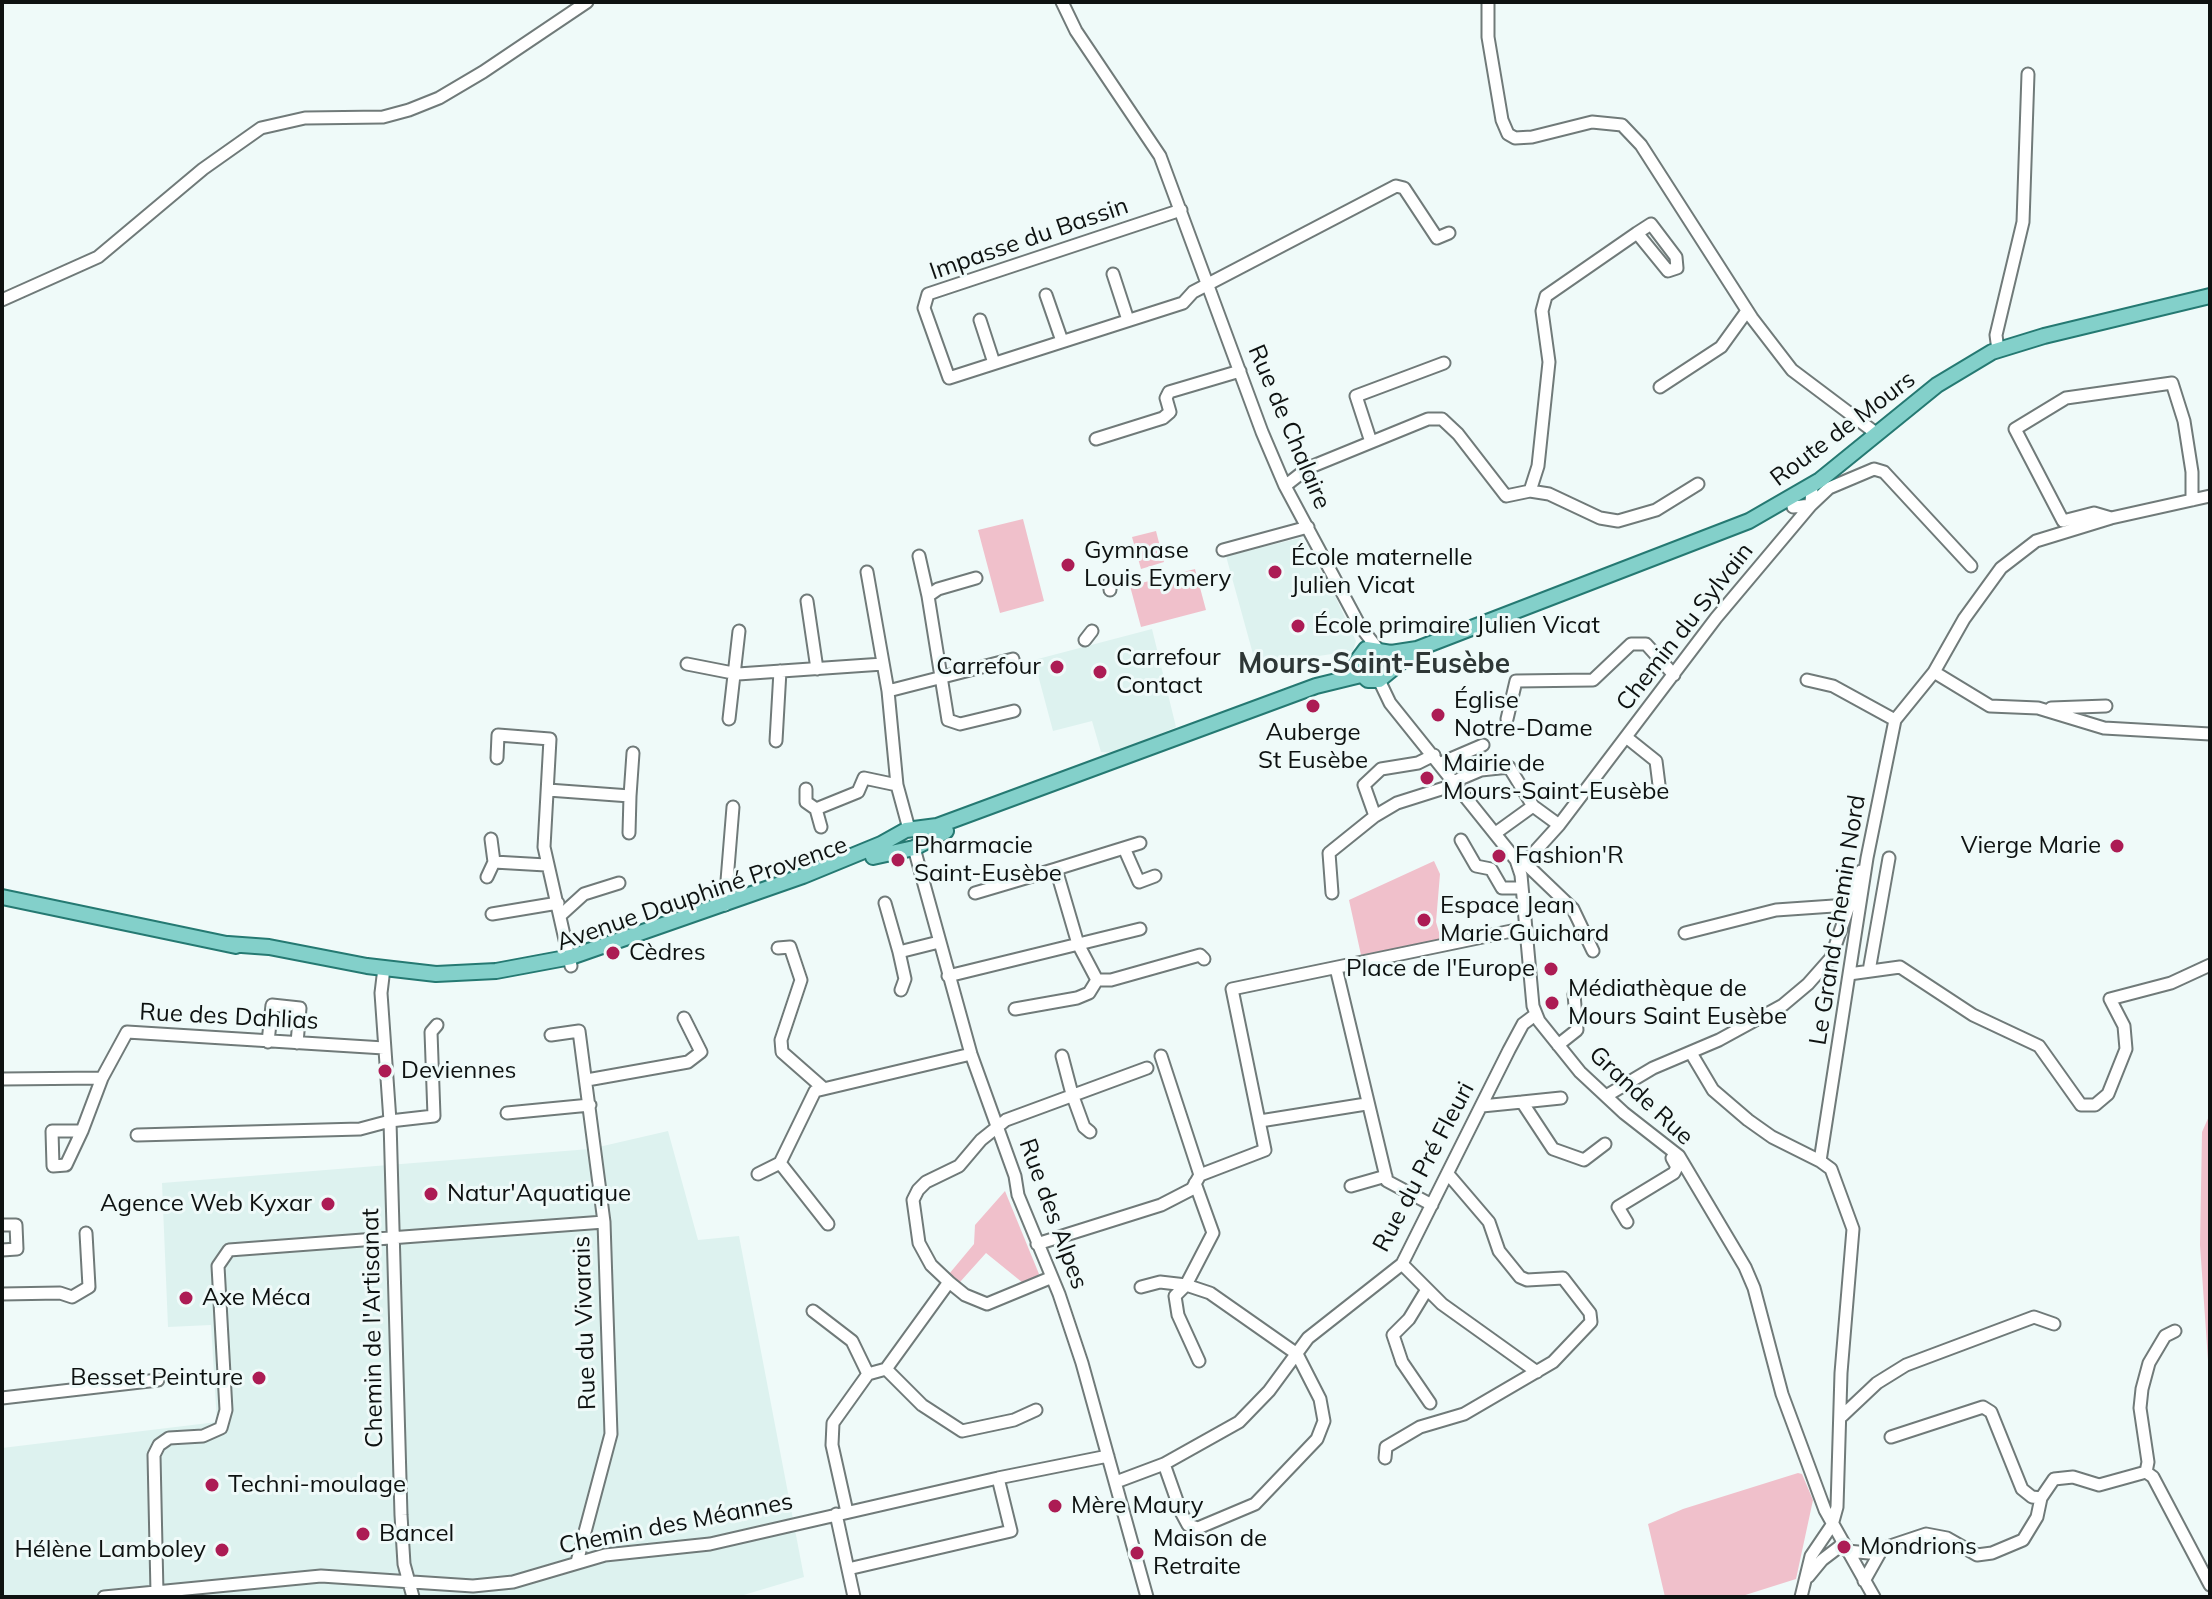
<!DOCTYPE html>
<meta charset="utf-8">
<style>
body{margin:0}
#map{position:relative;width:2212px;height:1599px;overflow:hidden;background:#effaf9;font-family:Mulish,sans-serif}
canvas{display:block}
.frame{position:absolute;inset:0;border:4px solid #0e1211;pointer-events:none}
</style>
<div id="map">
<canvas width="2212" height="1599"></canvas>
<div class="frame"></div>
</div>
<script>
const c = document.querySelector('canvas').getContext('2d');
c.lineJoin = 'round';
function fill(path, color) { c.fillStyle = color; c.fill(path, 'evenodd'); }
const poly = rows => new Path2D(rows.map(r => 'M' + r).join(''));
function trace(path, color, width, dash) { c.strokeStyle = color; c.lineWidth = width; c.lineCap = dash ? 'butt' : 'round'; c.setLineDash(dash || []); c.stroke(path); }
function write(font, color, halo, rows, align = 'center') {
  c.font = font + ' Mulish,sans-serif'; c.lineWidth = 6; c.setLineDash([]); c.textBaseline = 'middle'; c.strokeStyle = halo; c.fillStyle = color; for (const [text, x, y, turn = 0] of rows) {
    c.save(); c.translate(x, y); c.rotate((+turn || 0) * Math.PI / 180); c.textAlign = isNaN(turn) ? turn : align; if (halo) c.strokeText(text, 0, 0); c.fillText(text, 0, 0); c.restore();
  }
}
fill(poly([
 [1300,538,1334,594,1356,641,1353,651,1256,665,1226,556],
 [1152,629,1176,727,1116,753,1101,752,1092,721,1053,731,1034,660],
 [668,1131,698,1240,739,1236,804,1577,737,1597,2,1597,2,1448,217,1422,211,1325,168,1327,162,1183,590,1149]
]), '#ddf2ef');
fill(poly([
 [1023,519,1044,601,1000,613,978,530],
 [1156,531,1164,562,1141,569,1132,537],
 [1195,569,1206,610,1141,627,1130,586],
 [1434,861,1440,874,1436,922,1441,939,1361,955,1349,900],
 [2210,1114,2210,1389,2200,1245,2202,1132],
 [1005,1191,1039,1274,1034,1280,1023,1283,986,1253,960,1282,949,1274,974,1244,975,1225],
 [1798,1473,1802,1474,1813,1500,1796,1579,1739,1597,1665,1597,1648,1524,1683,1509]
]), '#f0c0cb');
const minor = poly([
 [1062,2,1076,31,1160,156,1262,432,1285,486,1360,626,1377,648],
 [1488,2,1488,37,1502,120,1508,134,1515,138,1532,137,1592,122,1622,125,1641,145,1752,318,1792,370,1877,434],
 [1181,210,928,294,924,308,949,378,1183,303,1193,292,1396,186,1404,188,1437,238,1449,233],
 [1113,274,1128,320],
 [1046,295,1062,341],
 [2,300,98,257,203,169,261,128,305,118,383,117,409,110,439,98,483,72,587,2],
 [980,320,994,363],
 [1998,350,1996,335,2023,222,2028,74],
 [1660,387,1721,347,1747,311],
 [1096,439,1163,418,1170,412,1166,398,1169,392,1240,371],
 [1371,442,1356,396,1444,363],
 [1285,486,1308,468,1428,419,1442,419,1458,434,1506,496,1530,491,1538,466,1549,362,1542,311,1546,296,1637,233,1668,271,1677,268,1676,257,1651,224,1637,233],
 [1530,491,1549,494,1600,518,1618,521,1656,510,1698,484],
 [1793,507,1811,505,1829,488,1874,469,1884,472,1971,566],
 [2111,518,2094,513,2063,521,2015,429,2066,398,2172,383,2184,421,2192,472,2192,500],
 [1223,550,1308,527],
 [919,556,928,596],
 [867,572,888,691,897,785,909,829],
 [976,578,938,589,928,596,948,720,960,724,1014,711],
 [1110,582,1110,590],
 [807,601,817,669],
 [1085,640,1092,631],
 [687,664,738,674,883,664],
 [1934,672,1990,706,2038,708,2104,728,2210,734],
 [1379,680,1390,703,1516,860,1521,875,1533,1006,1539,1021,1580,1072,1624,1113,1679,1156,1745,1267,1754,1288,1782,1394,1825,1510,1874,1597],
 [1807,680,1833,686,1895,720],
 [888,691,1013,659],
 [2051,708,2106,706],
 [729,719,739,631],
 [1507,719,1516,681,1593,680,1631,644,1646,644,1674,675],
 [1626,737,1656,761,1659,785],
 [776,741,780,671],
 [1434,755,1418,763,1381,769,1364,785,1375,816,1397,803,1457,784],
 [497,758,498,735,550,739,544,847,571,966],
 [1441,763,1483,745],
 [1455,781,1481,770,1509,767,1533,806],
 [806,789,806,802,816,809,821,827],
 [548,790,630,796,633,753],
 [816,809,858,792,864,778,897,785],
 [1497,832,1533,806,1559,825],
 [629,833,630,796],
 [1461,840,1476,866,1491,869,1502,888,1522,888],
 [914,848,971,1054,1015,1176,1018,1195,1059,1294,1082,1363,1147,1597],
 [1124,848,1139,882,1155,876],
 [494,862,546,865],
 [1526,864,1573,909,1593,951],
 [1520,868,1559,825,1716,618,1811,505,1812,485],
 [1056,869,1140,843],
 [487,877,494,862,491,839],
 [975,893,1056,869,1078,944,1097,980,1111,980,1200,955,1204,959],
 [1332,893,1329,853,1375,816],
 [885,903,899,952],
 [725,905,733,807],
 [492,914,558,903],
 [562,914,584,894,619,883],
 [1685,933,1776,910,1848,905],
 [778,948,790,947,801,980,781,1040,782,1052,823,1088],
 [384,968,381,993,390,1121,401,1515,404,1564,413,1597],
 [1336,968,1387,1181,1432,1205],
 [1869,971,1889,858],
 [1849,974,1900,967,1973,1015,2039,1046,2081,1105,2095,1105,2108,1094,2126,1049,2124,1026,2110,999,2171,983,2210,965],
 [948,976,1140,929],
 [901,990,905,979,899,952,939,942],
 [1015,1009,1077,998,1089,993,1097,980],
 [551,1035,579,1031,604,1222,611,1434,577,1562],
 [268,1042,272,1005,300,1008,297,1043],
 [1558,1045,1577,1030,1574,994],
 [1691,1053,1713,1090,1748,1120,1772,1137,1820,1161],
 [1062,1056,1072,1094,1084,1127,1090,1132],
 [1161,1056,1200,1175],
 [2,1079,102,1078,127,1032,384,1048],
 [587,1080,688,1062,701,1052,684,1018],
 [1606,1096,1653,1068,1719,1040,1783,1005,1808,984,1831,958,1861,871],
 [1522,1102,1561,1098],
 [1482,1106,1522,1102,1553,1149,1584,1160,1605,1144],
 [507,1113,590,1105],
 [1260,1121,1366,1104],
 [82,1131,52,1131,53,1166,66,1165,82,1131,102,1078],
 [137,1135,360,1129,390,1121,434,1116,431,1032,437,1025],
 [758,1174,780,1163],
 [1351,1186,1386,1176],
 [1627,1222,1618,1207,1674,1173,1677,1167,1672,1158],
 [828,1224,780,1163,815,1091,971,1054],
 [2,1225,16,1225,17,1249,2,1250],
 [1037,1244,1161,1205,1192,1189,1200,1175,1265,1150,1232,989,1526,928],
 [1402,1264,1442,1304,1537,1372],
 [949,1282,965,1295,987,1304,1050,1278],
 [1141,1287,1160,1282,1186,1285,1175,1296,1178,1315,1199,1361],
 [1426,1291,1409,1319,1393,1335,1402,1362,1430,1403],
 [2,1294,60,1293,72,1297,89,1287,86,1233],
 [813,1311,852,1341,868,1374],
 [886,1369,922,1405,962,1431,1014,1420,1036,1410],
 [2,1398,158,1380],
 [1842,1416,1877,1383,1906,1365,2034,1317,2054,1324],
 [1891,1437,1983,1407,1991,1412,2022,1489,2032,1497,2041,1498],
 [1385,1458,1386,1447,1420,1427,1464,1414,1553,1362,1591,1322,1590,1313,1563,1278,1527,1280,1520,1277,1499,1251,1489,1222,1448,1174],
 [1164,1464,1181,1512,1188,1525,1198,1528,1255,1504,1317,1439,1324,1421,1320,1399,1297,1354,1210,1293,1186,1285,1213,1233,1195,1183],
 [2146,1472,2148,1462,2140,1408,2142,1389,2149,1363,2165,1336,2175,1331],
 [1116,1482,1164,1464,1239,1422,1269,1391,1308,1338,1402,1264,1509,1050,1523,1024,1535,1015],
 [847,1512,832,1445,833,1423,868,1374,886,1369,949,1282,931,1265,919,1243,913,1200,918,1190,926,1182,959,1166,981,1140,1006,1120,1147,1068],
 [836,1514,854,1597],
 [1847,1551,1869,1553,1926,1534,1947,1538,1977,1555,1992,1553,2023,1540,2037,1517,2041,1498,2054,1479,2073,1477,2099,1485,2146,1472,2153,1477,2210,1585],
 [848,1569,1011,1531,998,1478],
 [1808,1577,1822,1560,1843,1544],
 [1864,1581,1882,1549],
 [157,1593,154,1455,159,1445,169,1438,203,1436,221,1428,226,1410,218,1266,229,1250,604,1222],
 [104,1597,321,1576,473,1586,513,1582,605,1555,710,1544,998,1478,1108,1456],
 [1801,1597,1811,1556,1832,1525,1837,1507,1841,1373,1853,1229,1831,1169,1820,1161,1867,858,1895,720,1934,672,1964,619,2001,568,2036,541,2111,518,2210,496]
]);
const major = poly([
 [1417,649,1379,680,1368,680,1358,671,1357,661,1366,649,1391,653,1417,649,1749,521,1820,480,1937,385,1992,352,2044,336,2210,296],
 [873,857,914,848,946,831],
 [2,897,236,946],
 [228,944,269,947,367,966,436,974,496,971,571,957,803,876,881,844,906,830,937,826,1316,686,1361,675]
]);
trace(minor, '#707a79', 15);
trace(major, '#257972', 18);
trace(minor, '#fff', 11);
trace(major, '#83d0ca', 14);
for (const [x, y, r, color] of [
 [1068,565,8,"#ac1c54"],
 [1275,572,8,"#ac1c54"],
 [1298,626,8,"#ac1c54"],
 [1057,667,8,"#ac1c54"],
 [1100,672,8,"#ac1c54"],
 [1313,706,8,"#ac1c54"],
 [1438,715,8,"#ac1c54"],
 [1427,778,8,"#ac1c54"],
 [2117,846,8,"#ac1c54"],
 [1499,856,8,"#ac1c54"],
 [898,860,8,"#ac1c54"],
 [1424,920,8,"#ac1c54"],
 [613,953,8,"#ac1c54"],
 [1551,969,8,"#ac1c54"],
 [1552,1003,8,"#ac1c54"],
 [385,1071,8,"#ac1c54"],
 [431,1194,8,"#ac1c54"],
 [328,1204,8,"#ac1c54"],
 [186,1298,8,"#ac1c54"],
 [259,1378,8,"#ac1c54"],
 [212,1485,8,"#ac1c54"],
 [1055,1506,8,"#ac1c54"],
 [363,1534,8,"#ac1c54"],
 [1844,1547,8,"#ac1c54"],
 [222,1550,8,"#ac1c54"],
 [1137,1553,8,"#ac1c54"]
]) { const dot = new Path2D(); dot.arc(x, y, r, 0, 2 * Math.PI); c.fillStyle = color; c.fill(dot); trace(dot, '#effaf9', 3); }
write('24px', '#0e1211', '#effaf9', [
 ["Impasse du Bassin",1029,239,-19],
 ["Rue de Chalaire",1289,427,67],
 ["Route de Mours",1843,429,-37],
 ["Chemin du Sylvain",1685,627,-52],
 ["Avenue Dauphiné Provence",702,894,-19],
 ["Le Grand Chemin Nord",1838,920,-81],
 ["Rue des Dahlias",229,1017,3],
 ["Grande Rue",1641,1096,43],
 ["Rue du Pré Fleuri",1424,1167,-62],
 ["Rue des Alpes",1053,1214,70],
 ["Rue du Vivarais",585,1323,-92],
 ["Chemin de l'Artisanat",373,1328,-91],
 ["Chemin des Méannes",676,1524,-11]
]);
write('24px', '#0e1211', '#effaf9', [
 ["Gymnase",1084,551],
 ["Louis Eymery",1084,579],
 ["École maternelle",1291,558],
 ["Julien Vicat",1291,586],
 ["École primaire Julien Vicat",1314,626],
 ["Carrefour",1116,658],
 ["Contact",1116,686],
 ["Carrefour",1041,667,"right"],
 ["Église",1454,701],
 ["Notre-Dame",1454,729],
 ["Auberge",1313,733,"center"],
 ["St Eusèbe",1313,761,"center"],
 ["Mairie de",1443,764],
 ["Mours-Saint-Eusèbe",1443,792],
 ["Pharmacie",914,846],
 ["Saint-Eusèbe",914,874],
 ["Vierge Marie",2101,846,"right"],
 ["Fashion'R",1515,856],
 ["Espace Jean",1440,906],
 ["Marie Guichard",1440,934],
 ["Cèdres",629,953],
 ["Place de l'Europe",1535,969,"right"],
 ["Médiathèque de",1568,989],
 ["Mours Saint Eusèbe",1568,1017],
 ["Deviennes",401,1071],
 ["Natur'Aquatique",447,1194],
 ["Agence Web Kyxar",312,1204,"right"],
 ["Axe Méca",202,1298],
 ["Besset Peinture",243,1378,"right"],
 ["Techni-moulage",228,1485],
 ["Mère Maury",1071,1506],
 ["Bancel",379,1534],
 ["Maison de",1153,1539],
 ["Retraite",1153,1567],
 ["Mondrions",1860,1547],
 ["Hélène Lamboley",206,1550,"right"]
], 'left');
write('bold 28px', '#2e3736', '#effaf9', [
 ["Mours-Saint-Eusèbe",1374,665]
]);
</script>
